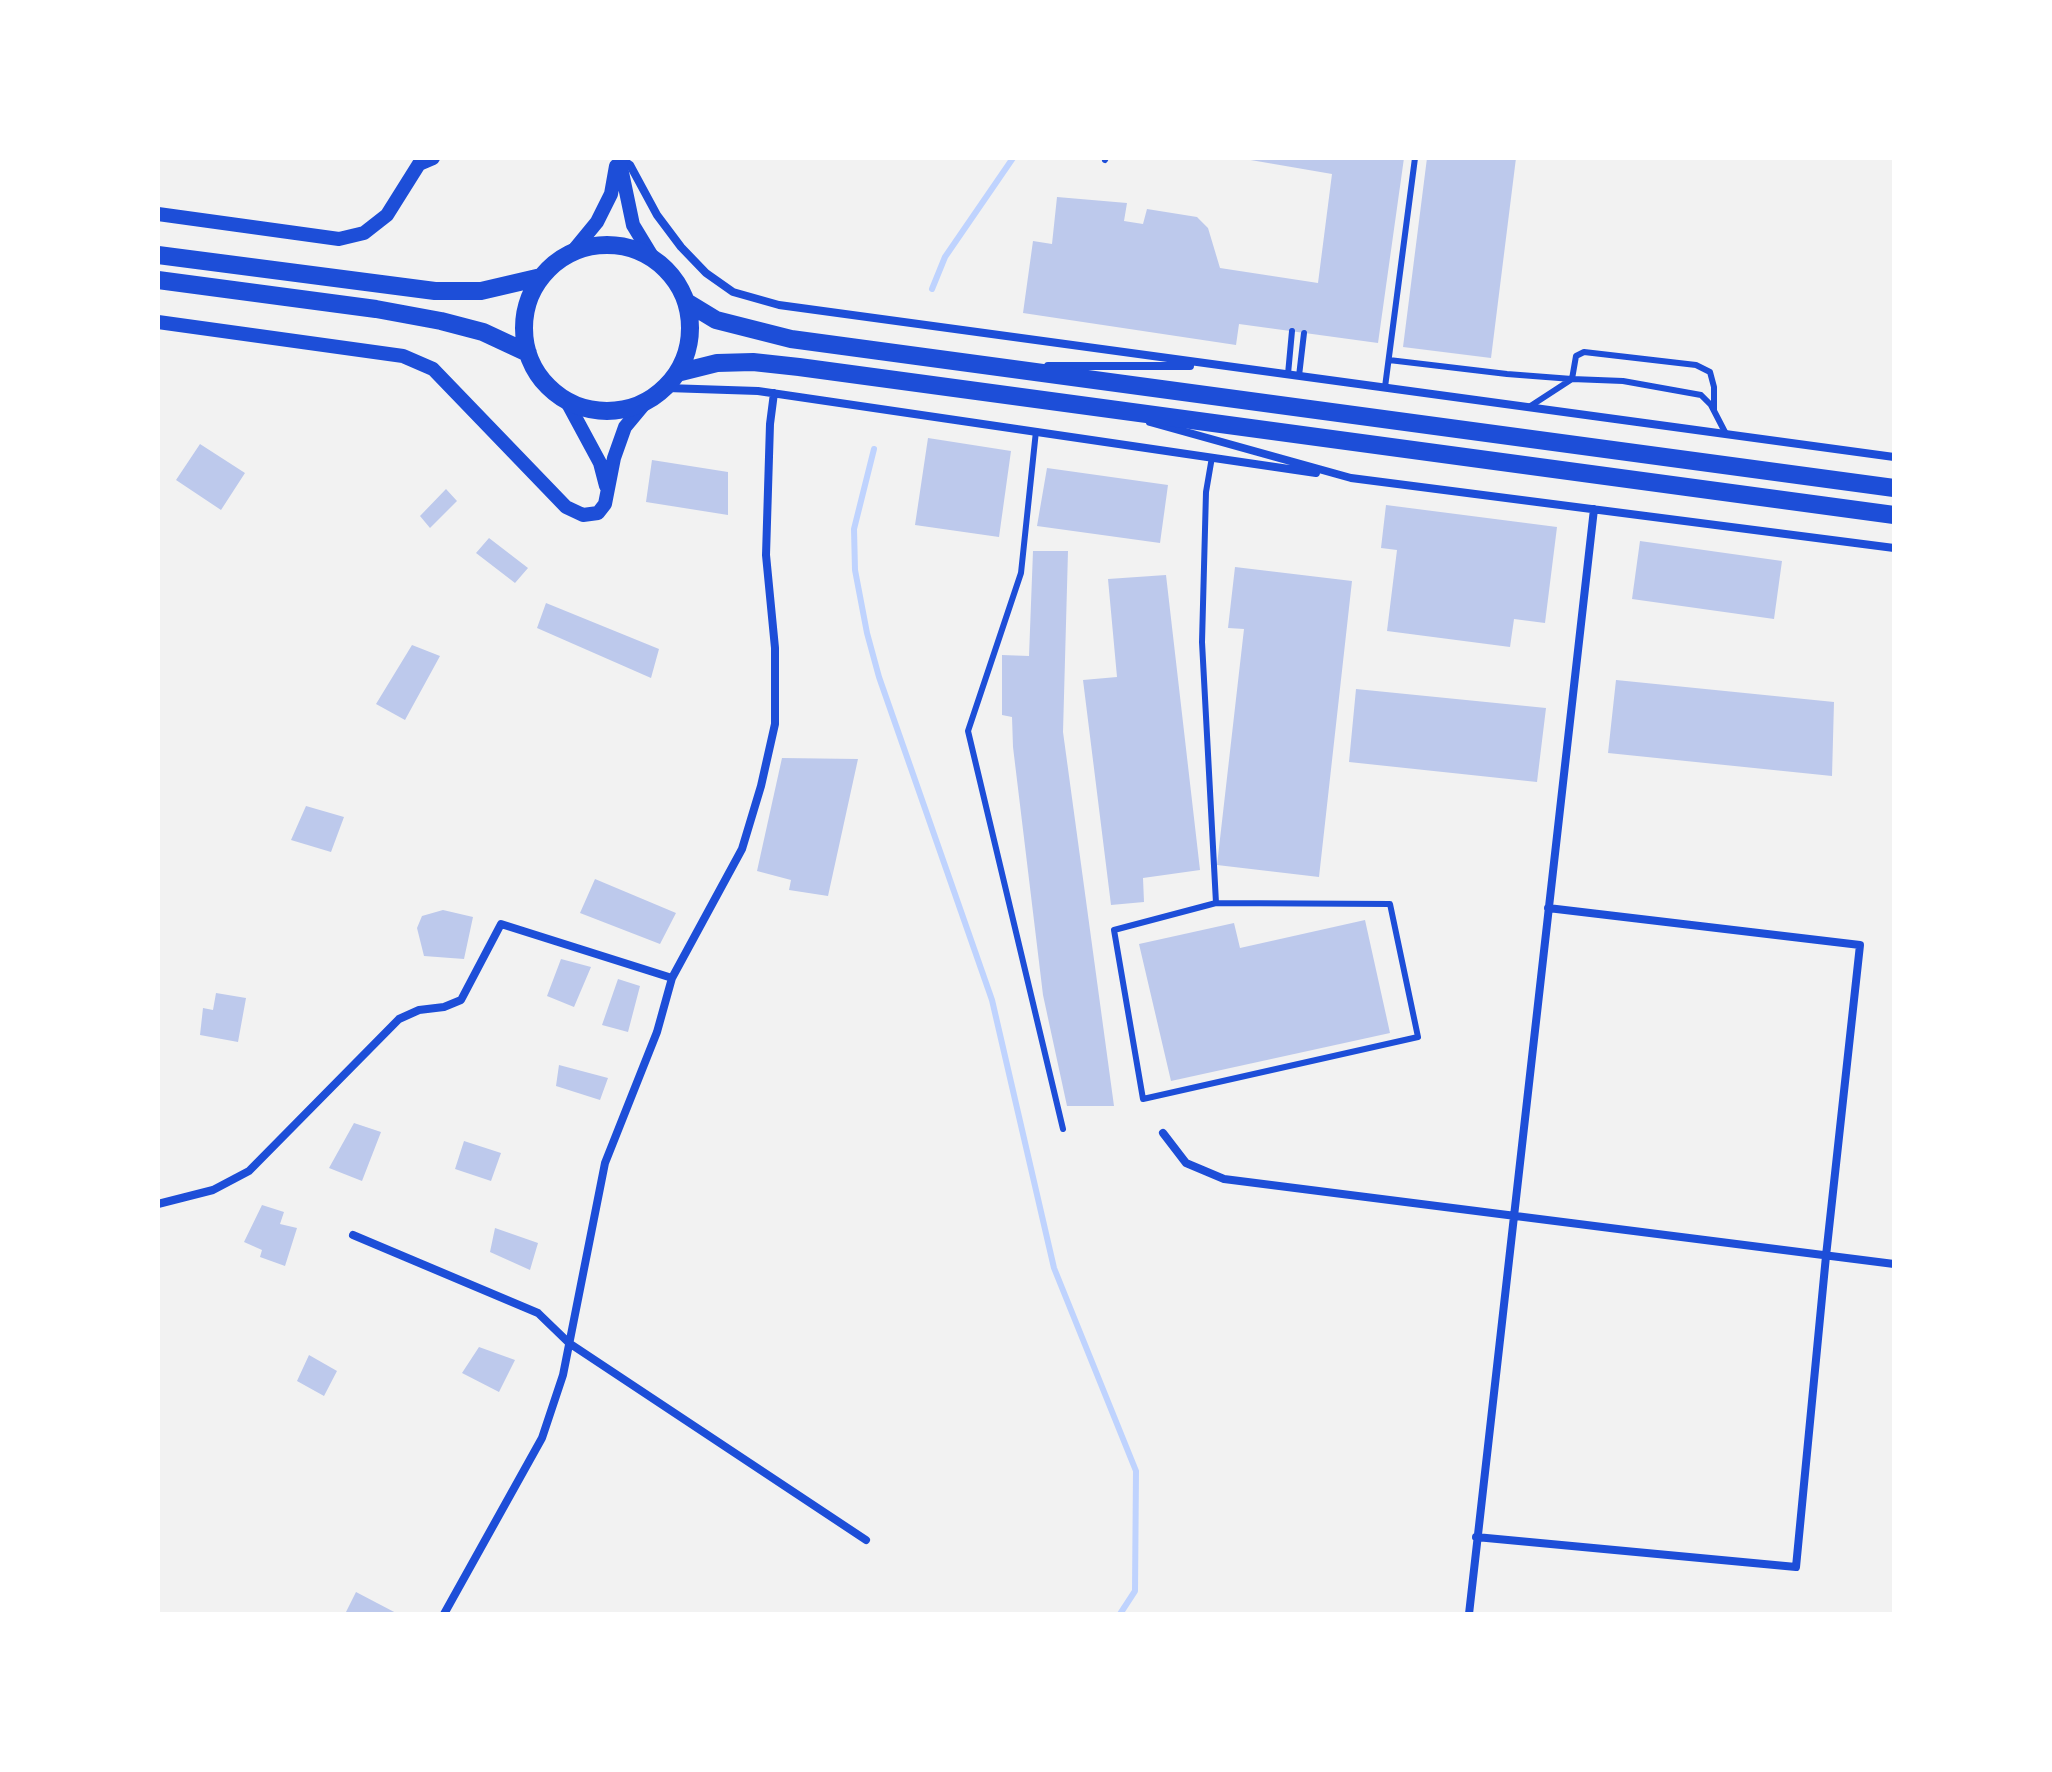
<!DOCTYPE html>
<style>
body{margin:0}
#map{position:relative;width:2052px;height:1772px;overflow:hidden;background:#f2f2f2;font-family:Overpass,sans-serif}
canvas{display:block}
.frame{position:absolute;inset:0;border:160px solid #fff;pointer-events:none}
</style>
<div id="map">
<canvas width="2052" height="1772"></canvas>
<div class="frame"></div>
</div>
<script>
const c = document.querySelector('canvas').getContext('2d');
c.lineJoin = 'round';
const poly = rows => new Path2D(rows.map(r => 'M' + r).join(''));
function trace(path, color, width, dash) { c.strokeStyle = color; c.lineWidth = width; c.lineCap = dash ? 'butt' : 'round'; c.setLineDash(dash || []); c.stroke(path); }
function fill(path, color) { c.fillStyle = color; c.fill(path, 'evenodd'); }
trace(poly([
 [932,289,945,257,1013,158],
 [874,449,854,529,855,570,867,633,879,677,992,1000,1054,1268,1136,1471,1135,1591,1120,1614]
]), '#bfd3fe', 6);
fill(poly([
 [1239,158,1404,158,1378,343,1239,324,1236,345,1023,313,1033,241,1052,244,1057,197,1127,203,1124,221,1143,224,1147,209,1197,217,1208,228,1220,268,1318,283,1332,174],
 [1427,158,1516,158,1491,358,1403,347],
 [928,438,1011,451,999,537,915,525],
 [200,444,245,473,221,510,176,480],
 [652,460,728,472,728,515,646,502],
 [1047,468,1168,485,1160,543,1037,526],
 [446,489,457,501,430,528,420,516],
 [1386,505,1557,527,1545,623,1514,619,1510,647,1387,631,1397,550,1381,548],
 [489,538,528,568,515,583,476,553],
 [1640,541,1782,561,1774,619,1632,599],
 [1033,551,1068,551,1063,732,1114,1106,1067,1106,1043,995,1013,747,1012,717,1002,715,1002,655,1029,656],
 [1235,567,1352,581,1319,877,1217,865,1244,629,1228,628],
 [1166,575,1200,870,1143,878,1144,902,1111,905,1083,680,1117,677,1108,579],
 [546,603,659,649,651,678,537,628],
 [412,645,440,656,405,720,376,704],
 [1616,680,1834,702,1832,776,1608,753],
 [1356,689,1546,708,1537,782,1349,762],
 [782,758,858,759,828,896,789,890,791,880,757,871],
 [306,806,344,817,331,852,291,840],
 [595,879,676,913,660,944,580,913],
 [443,910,473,917,464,959,424,956,417,928,422,916],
 [1365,920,1390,1033,1171,1081,1139,944,1234,923,1240,948],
 [561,959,591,967,574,1007,547,996],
 [618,979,640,986,628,1032,602,1025],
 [216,993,246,998,238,1042,200,1035,203,1008,213,1010],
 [559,1065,608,1078,600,1100,556,1086],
 [354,1123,381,1132,362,1181,329,1168],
 [464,1141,501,1153,491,1181,455,1169],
 [262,1205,284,1212,280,1224,297,1228,285,1266,260,1257,262,1250,244,1242],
 [495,1228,538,1243,530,1270,490,1252],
 [479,1347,515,1360,499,1392,462,1373],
 [309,1355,337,1371,324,1396,297,1381],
 [356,1592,398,1614,345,1614]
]), '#bdc9ec');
trace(poly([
 [1105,160,1106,158],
 [1389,360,1507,374,1572,379,1576,356,1584,352,1696,365,1710,372,1714,387,1714,410],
 [1288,374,1292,331],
 [1299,376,1304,333],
 [1385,387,1415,158],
 [1529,407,1572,379,1623,381,1701,395,1711,405,1726,434],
 [1036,431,1021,573,968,731,1063,1129],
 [1212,457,1206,492,1202,642,1216,903,1114,930,1143,1099,1418,1037,1390,904,1216,903]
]), '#1d4ed8', 6);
trace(poly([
 [620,158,630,165,657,215,681,247,706,273,733,292,779,305,1894,457],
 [1048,366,1190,366],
 [667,388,758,391,1316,473],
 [1150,422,1351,478,1894,548],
 [1163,1133,1186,1163,1224,1179,1894,1264],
 [158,1204,213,1190,249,1171,399,1019,419,1010,444,1007,461,1000,501,924,672,978],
 [353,1235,538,1313,569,1343,866,1540],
 [1476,1537,1796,1567,1826,1256,1860,945,1548,908],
 [444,1614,542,1438,563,1375,605,1163,657,1032,672,978,742,849,761,786,775,724,775,648,766,555,770,424,774,393],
 [1469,1614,1594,509]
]), '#1d4ed8', 8);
trace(poly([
 [619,158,633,225,653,258],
 [158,214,339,239,364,233,387,215,419,164,433,158],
 [574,250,597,222,611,194,616,166],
 [158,322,403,356,433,369,566,507,583,515,598,513,605,504,614,458,625,427,645,403],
 [566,400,600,463,606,486]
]), '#1d4ed8', 14);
trace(poly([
 '524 328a83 83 0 1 1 166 0a83 83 0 1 1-166 0Z',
 [158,255,435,291,481,291,541,277],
 [158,280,376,309,441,321,483,332,528,353],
 [688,303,716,320,791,339,1894,488],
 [677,373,717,363,753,362,799,367,1894,515]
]), '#1d4ed8', 18);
</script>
